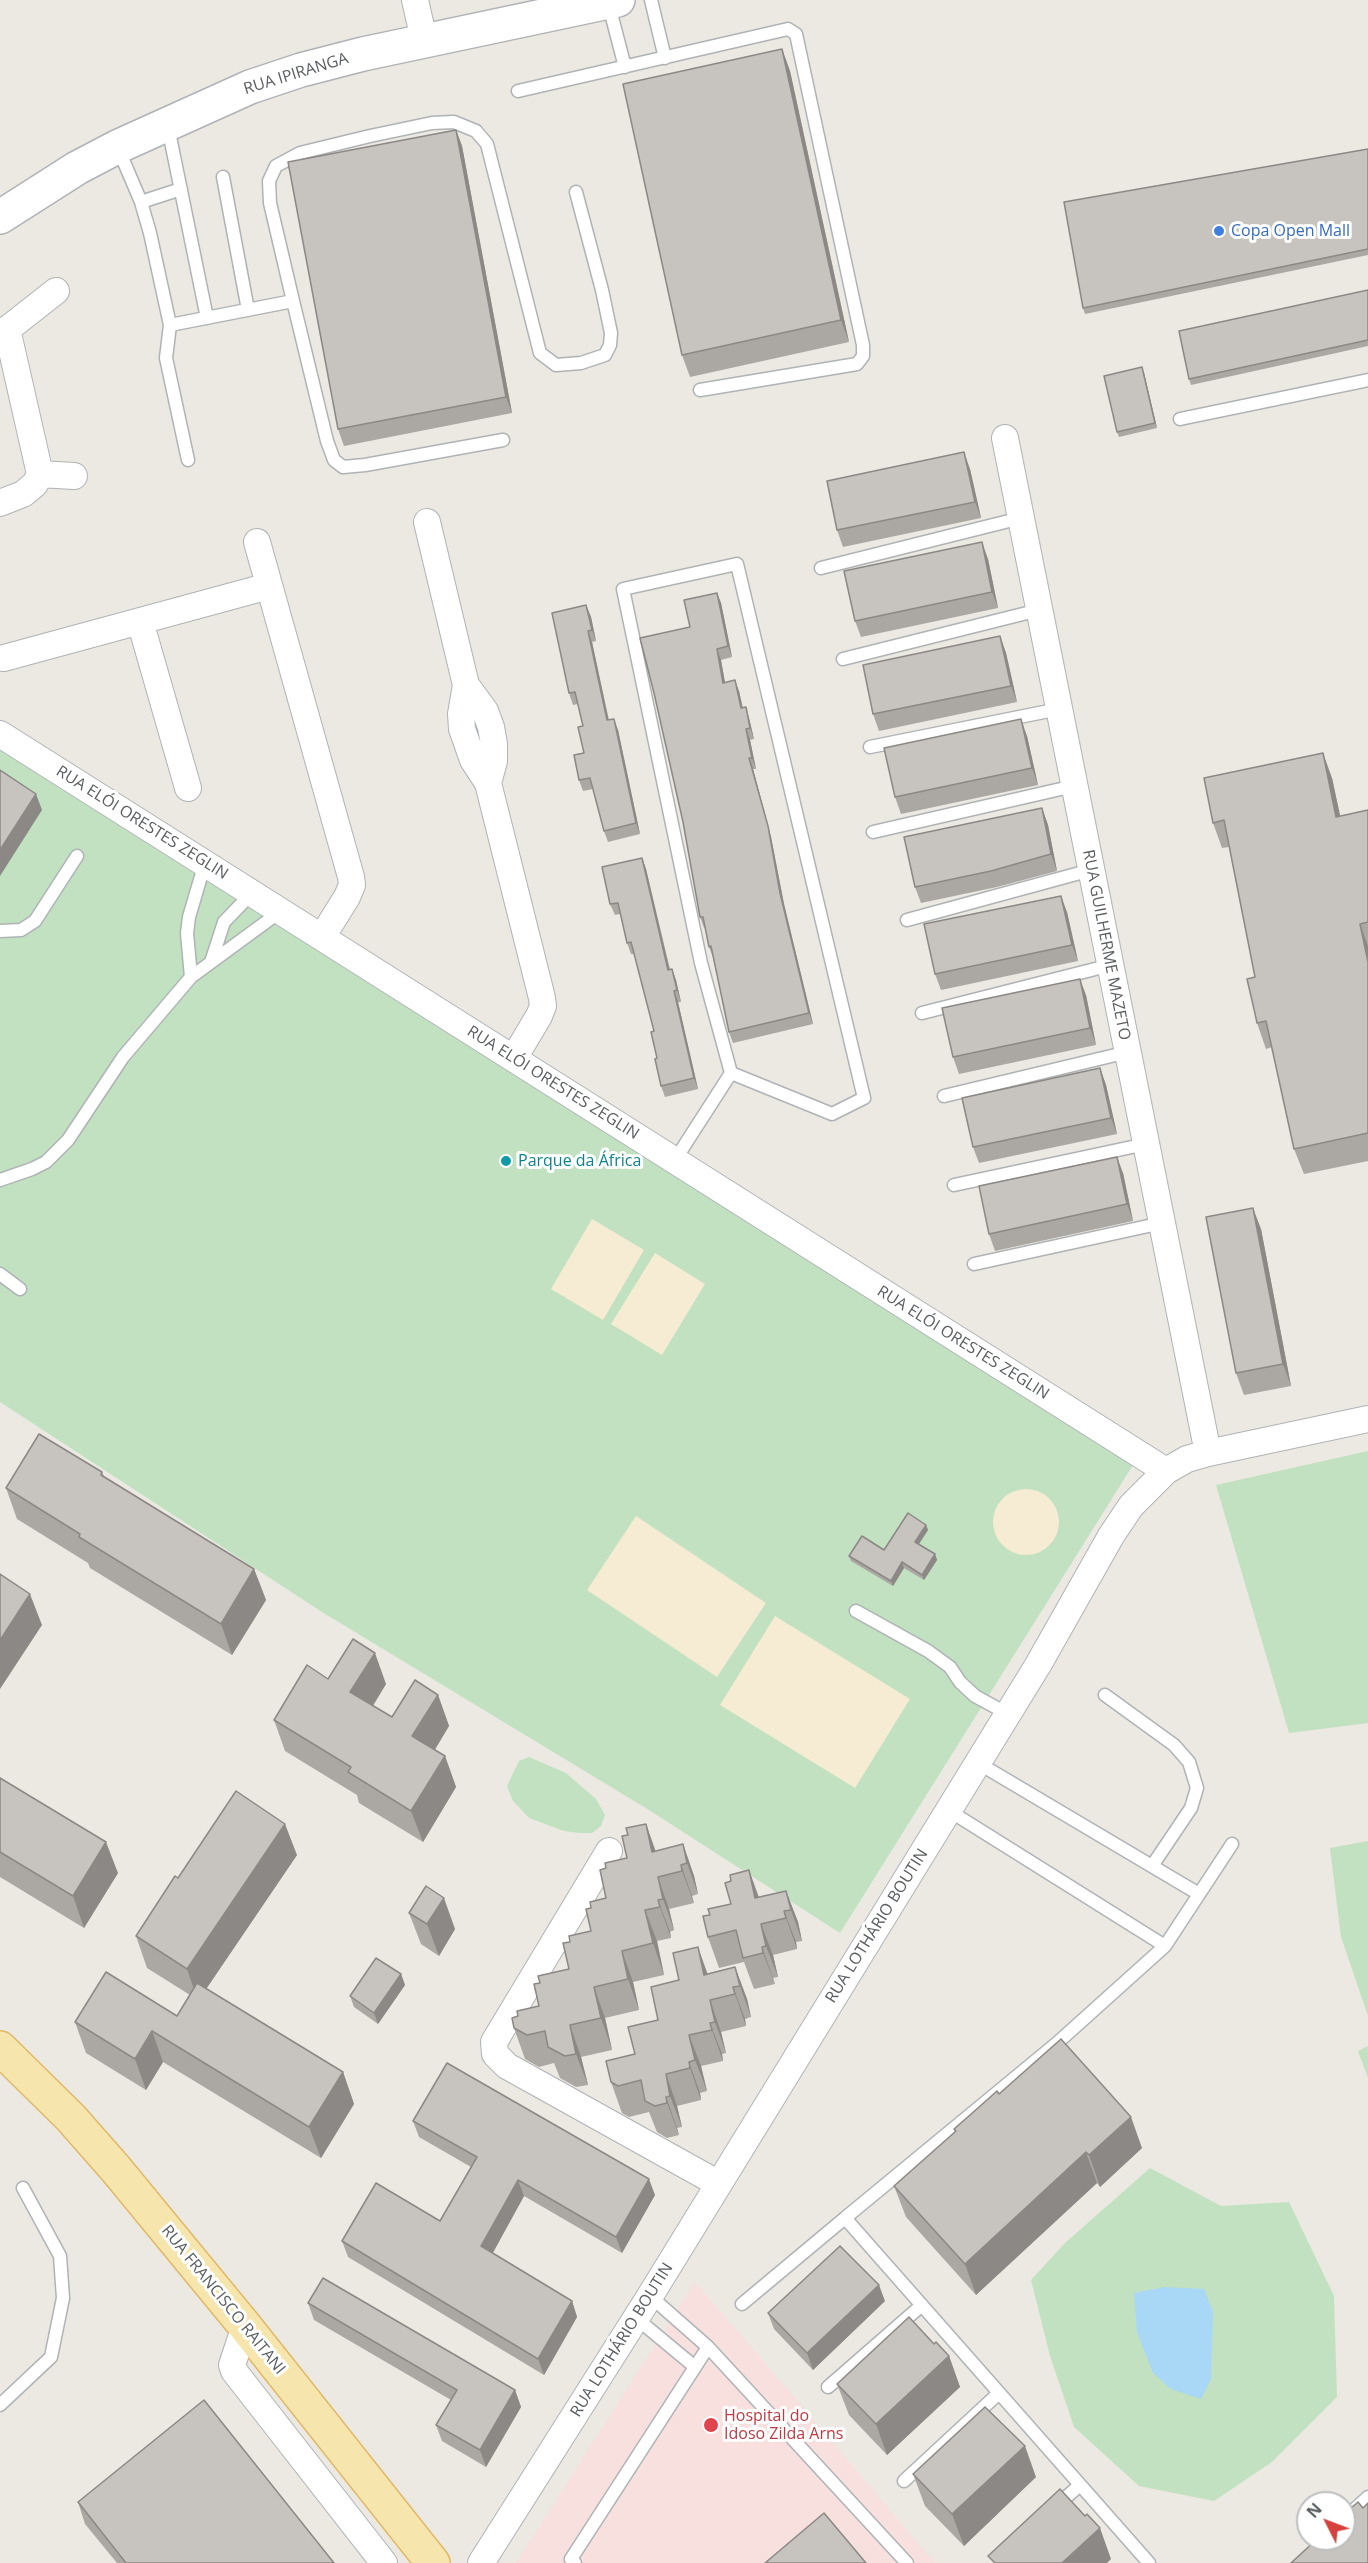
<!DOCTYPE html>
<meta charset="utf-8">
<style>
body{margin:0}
#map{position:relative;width:1368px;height:2563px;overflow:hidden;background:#ebe9e2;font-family:"Open Sans",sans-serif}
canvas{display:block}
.north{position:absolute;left:1296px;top:2491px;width:60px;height:60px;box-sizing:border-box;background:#fff;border:2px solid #bdbfc0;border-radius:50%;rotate:312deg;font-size:16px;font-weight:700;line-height:24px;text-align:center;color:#5a5e61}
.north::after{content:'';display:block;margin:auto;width:21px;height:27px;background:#d5423e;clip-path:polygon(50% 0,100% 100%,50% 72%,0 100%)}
</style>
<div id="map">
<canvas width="1368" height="2563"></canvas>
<div class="north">N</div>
</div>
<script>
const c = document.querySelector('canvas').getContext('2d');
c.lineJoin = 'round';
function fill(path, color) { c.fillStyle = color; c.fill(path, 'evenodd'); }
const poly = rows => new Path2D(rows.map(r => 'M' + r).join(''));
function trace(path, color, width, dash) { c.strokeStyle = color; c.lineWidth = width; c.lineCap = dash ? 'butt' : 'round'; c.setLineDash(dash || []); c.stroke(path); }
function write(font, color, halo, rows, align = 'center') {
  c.font = font + ' "Open Sans",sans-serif'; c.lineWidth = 6; c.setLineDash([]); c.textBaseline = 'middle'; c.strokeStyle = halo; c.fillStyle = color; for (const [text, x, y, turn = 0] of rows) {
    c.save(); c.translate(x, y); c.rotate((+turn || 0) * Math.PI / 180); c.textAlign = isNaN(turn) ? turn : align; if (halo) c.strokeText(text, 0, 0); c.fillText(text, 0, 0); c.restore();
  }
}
fill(poly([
 [695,2282,777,2377,935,2563,516,2563]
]), '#f8e0df');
fill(poly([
 [0,750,1133,1465,840,1933,649,1810,322,1612,0,1402],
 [1368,1451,1368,1723,1289,1733,1216,1485],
 [529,1757,566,1773,596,1799,605,1815,601,1826,592,1833,580,1833,564,1831,529,1818,513,1801,507,1786,519,1761],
 [1368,1841,1368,2016,1341,1937,1330,1848],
 [1368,2046,1368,2078,1358,2051],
 [1150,2168,1221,2206,1289,2202,1334,2296,1337,2397,1272,2462,1214,2501,1139,2486,1074,2427,1050,2356,1031,2280,1065,2243]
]), '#c2e1c1');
fill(poly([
 [592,1219,644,1250,603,1320,551,1289],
 [655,1253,705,1284,662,1355,611,1324],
 '993 1522a33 33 0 1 1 66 0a33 33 0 1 1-66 0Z',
 [636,1516,766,1603,717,1677,587,1590],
 [775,1616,910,1699,855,1788,720,1705]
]), '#f5ecd3');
fill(poly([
 [1164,2287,1204,2289,1213,2312,1211,2379,1201,2399,1171,2389,1153,2373,1137,2332,1134,2293]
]), '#a8d8f5');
const lane = poly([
 [651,0,665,58],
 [608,2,625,67],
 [518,91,788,29,796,34,863,345,863,356,857,364,700,390],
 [168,127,207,318],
 [118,148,141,202,150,233,170,325,166,358,188,460],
 [223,177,248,310],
 [141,202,181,189],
 [170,325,293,301],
 [1180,419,1368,380],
 [503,440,365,465,343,467,334,460,327,441,293,301,270,203,269,181,276,166,300,153,370,136,432,123,454,122,476,131,487,144,540,353,556,365,581,363,605,355,610,345,611,333,602,290,576,192],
 [821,568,1021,518],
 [843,659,1039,610],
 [870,747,1059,709],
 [873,832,1074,786],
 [907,920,1091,870],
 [0,931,21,930,35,921,77,856],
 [211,962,224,922,252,893],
 [191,977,187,933,189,917,205,863],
 [922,1013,1111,965],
 [944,1096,1128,1052],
 [675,1160,731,1073,701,963,623,589,737,564,864,1098,832,1114,731,1073],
 [0,1180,32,1169,46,1162,68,1140,123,1057,191,977,281,911],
 [954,1185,1146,1144],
 [974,1264,1162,1223],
 [0,1274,20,1289],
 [856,1611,928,1651,950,1667,960,1682,975,1696,1008,1714],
 [1105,1695,1174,1745,1189,1762,1197,1788,1191,1808,1152,1866],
 [978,1763,1199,1894],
 [948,1810,1165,1946],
 [650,2296,708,2347],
 [742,2304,845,2218],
 [636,2318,695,2367],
 [828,2387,922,2305],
 [0,2405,51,2357,63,2298,60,2256,23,2188],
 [904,2481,999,2393],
 [1055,2507,1080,2485],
 [1344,2519,1368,2497],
 [575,2563,571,2559,708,2347,907,2563],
 [1149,2563,845,2218,1056,2044,1165,1946,1232,1844]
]);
const street = poly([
 [415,0,424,40],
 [0,335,56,291],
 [1005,438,1208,1453],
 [40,474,74,476],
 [0,503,23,494,35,484,40,474,7,329],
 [427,522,466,685,461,714,462,729,473,760,488,783,542,998,543,1006,539,1016,514,1058],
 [257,542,351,877,352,885,347,897,322,937],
 [140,621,188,788],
 [4,658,269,586],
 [466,685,485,711,491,727,494,744,494,761,488,783],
 [0,734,1166,1471],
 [609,1851,494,2042,495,2054,507,2066,719,2184],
 [245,2326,232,2365,234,2371,384,2563],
 [481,2563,650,2296,1038,1665,1111,1536,1131,1506,1166,1471,1187,1459,1208,1453,1368,1419]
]);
const secondary = poly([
 [0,217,77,168,117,147,250,87,301,70,363,54,618,0]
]);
const primary = poly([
 [0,2048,71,2118,115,2168,245,2326,433,2563]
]);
trace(lane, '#afb3b6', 15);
trace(street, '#afb3b6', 28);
trace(secondary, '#afb2b6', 36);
trace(primary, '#e1b865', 36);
trace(lane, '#fff', 12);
trace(street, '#fff', 26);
trace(secondary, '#fff', 33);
trace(primary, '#f6e6ad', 33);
fill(poly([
 [782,49,790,71,849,342,690,377,682,355],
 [456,130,462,146,512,413,344,446,338,429],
 [1368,149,1368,255,1085,314,1083,308],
 [1368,290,1368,346,1191,385,1189,379],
 [1144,373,1157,428,1119,437,1117,432],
 [970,469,981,518,843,547,837,530],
 [988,559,998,608,861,637,855,621],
 [717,593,721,603,732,657,721,660,725,683,739,691,743,708,749,718,754,739,750,740,756,769,753,769,771,837,784,904,813,1024,733,1043,729,1032,713,957,709,947,705,928,704,928,700,917,690,627],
 [586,605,591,617,596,641,592,642,609,720,618,730,640,834,608,842,604,831,593,789,583,791,579,780,584,753,583,726,578,704,573,705,569,693],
 [1000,636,1006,653,1017,702,879,731,873,714],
 [1027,736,1038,785,901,814,895,797],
 [1332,778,1340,816,1368,810,1368,1161,1304,1174,1294,1149,1272,1047,1266,1049,1257,1023,1255,977,1229,847,1222,848,1213,823],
 [1042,808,1048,825,1057,871,997,887,921,903,915,887],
 [642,858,646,869,670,969,672,969,676,980,681,1002,678,1002,698,1089,665,1097,661,1086,654,1031,634,954,631,954,627,943,620,914,615,915,610,904],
 [1067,912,1078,961,941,990,935,974],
 [1086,995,1096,1045,959,1074,953,1057],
 [1100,1068,1106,1085,1117,1134,979,1163,973,1147],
 [1123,1173,1133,1221,995,1251,989,1234],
 [1261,1229,1291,1386,1244,1395,1236,1373],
 [102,1472,104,1476,254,1569,266,1600,232,1655,90,1568,88,1563,17,1519,6,1488],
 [926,1525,928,1530,919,1544,935,1554,937,1560,924,1580,904,1568,893,1586,851,1561,849,1556,884,1550],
 [328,1679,386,1684,373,1706,392,1717,438,1695,449,1726,435,1750,445,1756,456,1787,423,1842,359,1803,357,1795,285,1751,274,1720],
 [0,1778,118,1873,84,1928,0,1877],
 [646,1824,655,1851,683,1844,694,1876,698,1894,692,1896,694,1903,669,1909,674,1930,670,1932,671,1938,657,1941,664,1975,633,1982,639,2010,605,2018,612,2050,581,2057,588,2085,576,2087,560,2078,554,2063,539,2067,525,2059,514,2028,518,2016,539,2006,540,1983,569,1969,570,1942,591,1931,591,1908,606,1898,606,1868,627,1858,628,1835],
 [297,1855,206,1989,343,2072,354,2104,321,2158,163,2062,146,2090,86,2053,75,2022,177,2016,190,1995,147,1968,136,1936,178,1878],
 [749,1870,759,1897,786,1891,798,1922,802,1941,796,1942,797,1949,773,1955,778,1977,773,1978,775,1984,754,1989,744,1962,719,1968,708,1937,731,1904,731,1881],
 [409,1913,455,1929,439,1956,421,1944],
 [735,1967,747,1999,751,2017,745,2019,746,2026,721,2032,726,2053,722,2054,723,2061,701,2066,707,2091,700,2093,701,2100,677,2106,682,2127,677,2128,679,2135,667,2138,657,2132,649,2112,629,2117,622,2113,611,2082,635,2054,658,2020,679,1980],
 [401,1974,405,1985,378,2024,354,2007,350,1996],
 [999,2094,1142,2148,1100,2187,1097,2183,976,2295,906,2217,894,2186,955,2132,954,2129],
 [413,2121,655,2195,622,2253,524,2196,493,2253,572,2301,577,2317,544,2375,348,2257,342,2241,440,2221,471,2167,419,2137],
 [885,2301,813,2370,774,2329,768,2313],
 [308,2303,515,2390,521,2407,486,2467,442,2441,436,2425,451,2400,314,2320],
 [934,2344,949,2356,960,2387,887,2455,849,2415,837,2384],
 [913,2474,1036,2477,964,2546,925,2506],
 [78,2502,334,2563,117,2563,85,2524]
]), '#aba8a4');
fill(poly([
 [782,49,790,71,849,342,841,320],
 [456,130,462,146,512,413,506,397],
 [1142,367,1144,373,1157,428,1155,423],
 [964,452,970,469,981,518,975,502],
 [982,542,988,559,998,608,992,592],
 [717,593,721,603,732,657,728,646],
 [586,605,591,617,596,641,592,630],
 [588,631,592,642,611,732,607,720],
 [1000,636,1006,653,1017,702,1011,686],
 [717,649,721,660,727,694,723,683],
 [735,680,739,691,745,719,741,708],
 [746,707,749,718,754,739,750,728],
 [614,719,618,730,640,834,636,823],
 [1021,719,1027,736,1038,785,1032,768],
 [746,729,750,740,756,769,752,758],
 [1323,753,1332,778,1346,843,1336,817],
 [749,758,753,769,771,837,784,904,813,1024,809,1013,780,893],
 [36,794,42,810,0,876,0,850],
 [1042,808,1048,825,1057,871,1051,854],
 [642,858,646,869,672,981,668,970],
 [1061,896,1067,912,1078,961,1072,945],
 [1360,924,1368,946,1368,962],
 [672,969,676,980,681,1002,677,990],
 [1080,979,1086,995,1096,1045,1090,1028],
 [674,991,678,1002,698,1089,694,1078],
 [1100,1068,1106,1085,1117,1134,1111,1118],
 [1117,1157,1123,1173,1133,1221,1127,1204],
 [1253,1208,1261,1229,1291,1386,1283,1364],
 [926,1525,928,1530,917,1547,915,1542],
 [935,1554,937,1560,924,1580,922,1575],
 [902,1562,904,1568,893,1586,891,1581],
 [254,1569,266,1600,232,1655,221,1624],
 [30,1594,42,1625,0,1689,0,1640],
 [375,1653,386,1684,362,1723,350,1692],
 [438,1695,449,1726,424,1767,412,1736],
 [445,1756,456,1787,423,1842,411,1811],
 [285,1824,297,1855,198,2001,187,1969],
 [646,1824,657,1855,652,1852],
 [106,1842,118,1873,84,1928,73,1896],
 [683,1844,694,1876,698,1894,687,1863],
 [681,1865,692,1896,694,1903,682,1871],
 [749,1870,760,1902,755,1898],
 [658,1877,669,1909,674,1930,663,1899],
 [786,1891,798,1922,802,1941,791,1910],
 [444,1898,455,1929,439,1956,427,1924],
 [658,1900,670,1932,671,1938,660,1907],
 [645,1910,657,1941,664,1975,653,1943],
 [784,1911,796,1942,797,1949,786,1918],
 [761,1924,773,1955,778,1977,766,1946],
 [698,1947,709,1978,704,1975],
 [762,1947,773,1978,775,1984,763,1953],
 [622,1951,633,1982,639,2010,628,1979],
 [735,1967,747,1999,751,2017,740,1986],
 [401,1974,405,1985,378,2024,374,2013],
 [594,1987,605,2018,612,2050,601,2018],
 [733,1987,745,2019,746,2026,735,1994],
 [710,2000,721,2032,726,2053,715,2022],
 [710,2023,722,2054,723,2061,712,2030],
 [570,2025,581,2057,588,2085,576,2054],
 [152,2031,163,2062,146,2090,135,2059],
 [689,2035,701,2066,707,2091,695,2060],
 [689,2062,700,2093,701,2100,690,2068],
 [343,2072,354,2104,321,2158,309,2127],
 [666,2074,677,2106,682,2127,670,2096],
 [666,2097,677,2128,679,2135,667,2103],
 [1131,2117,1142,2148,1100,2187,1089,2155],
 [1086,2152,1097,2183,976,2295,965,2264],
 [649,2179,655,2195,622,2253,616,2237],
 [518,2180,524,2196,487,2263,481,2246],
 [879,2285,885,2301,813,2370,807,2353],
 [572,2301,577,2317,544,2375,538,2359],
 [949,2356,960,2387,887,2455,876,2424],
 [515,2390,521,2407,486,2467,480,2450],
 [1025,2446,1036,2477,964,2546,952,2514],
 [1100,2528,1111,2559,1107,2563,1062,2563]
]), '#8b8886');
const building = poly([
 [782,49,841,320,682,355,623,84,782,49],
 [456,130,506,397,338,429,288,162,456,130],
 [1368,149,1368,249,1083,308,1064,202,1368,149],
 [1368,290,1368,340,1189,379,1179,331,1368,290],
 [1142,367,1155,423,1117,432,1104,376,1142,367],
 [964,452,975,502,837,530,827,481,964,452],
 [982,542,992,592,855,621,844,571,982,542],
 [717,593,728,646,717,649,723,683,735,680,741,708,746,707,750,728,746,729,752,758,749,758,768,826,780,893,809,1013,729,1032,711,946,709,947,703,917,700,917,683,822,654,693,640,638,690,627,684,600,717,593],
 [586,605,592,630,588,631,607,720,614,719,636,823,604,831,590,778,579,780,574,755,584,753,578,727,583,726,575,692,569,693,552,613,586,605],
 [1000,636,1011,686,873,714,863,665,1000,636],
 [1021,719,1032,768,895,797,884,748,1021,719],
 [1323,753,1336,817,1368,810,1368,922,1360,924,1368,962,1368,1133,1294,1149,1266,1021,1257,1023,1254,1009,1247,979,1255,977,1224,820,1213,823,1204,778,1323,753],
 [0,770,36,794,0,850,0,770],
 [1042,808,1051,854,991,871,915,887,904,837,1042,808],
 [642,858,668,970,672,969,677,990,674,991,694,1078,661,1086,655,1059,657,1058,651,1032,654,1031,631,942,627,943,618,903,610,904,602,867,642,858],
 [1061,896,1072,945,935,974,924,924,1061,896],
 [1080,979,1090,1028,953,1057,942,1008,1080,979],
 [1100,1068,1111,1118,973,1147,962,1098,1100,1068],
 [1117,1157,1127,1204,989,1234,979,1186,1117,1157],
 [1253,1208,1283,1364,1236,1373,1206,1217,1253,1208],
 [39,1434,102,1472,101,1475,254,1569,221,1624,79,1537,80,1534,6,1488,39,1434],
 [908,1513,926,1525,915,1542,935,1554,922,1575,902,1562,891,1581,849,1556,862,1536,884,1550,908,1513],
 [0,1574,30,1594,0,1640,0,1574],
 [353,1639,375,1653,350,1692,392,1717,415,1680,438,1695,412,1736,445,1756,411,1811,348,1772,351,1767,274,1720,307,1665,328,1679,353,1639],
 [0,1778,106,1842,73,1896,0,1852,0,1778],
 [236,1791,285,1824,187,1969,136,1936,175,1876,178,1878,236,1791],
 [646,1824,652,1852,683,1844,687,1863,681,1865,682,1871,658,1877,663,1899,658,1900,660,1907,645,1910,653,1943,622,1951,628,1979,594,1987,601,2018,570,2025,576,2054,565,2056,548,2047,545,2031,527,2035,514,2028,512,2018,518,2016,517,2011,539,2006,534,1984,540,1983,538,1976,569,1969,563,1943,570,1942,569,1936,591,1931,586,1909,591,1908,590,1902,606,1898,600,1870,606,1868,605,1863,627,1858,622,1836,628,1835,626,1828,646,1824],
 [749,1870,755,1898,786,1891,791,1910,784,1911,786,1918,761,1924,766,1946,762,1947,763,1953,743,1958,736,1930,708,1937,703,1916,710,1915,708,1909,731,1904,725,1883,731,1881,730,1875,749,1870],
 [426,1886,444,1898,427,1924,409,1913,426,1886],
 [698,1947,704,1975,735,1967,740,1986,733,1987,735,1994,710,2000,715,2022,710,2023,712,2030,689,2035,695,2060,689,2062,690,2068,666,2074,670,2096,666,2097,667,2103,655,2106,645,2101,641,2080,618,2086,611,2082,606,2061,635,2054,628,2027,658,2020,651,1987,679,1980,673,1953,698,1947],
 [376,1958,401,1974,374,2013,350,1996,376,1958],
 [106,1972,177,2016,197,1983,343,2072,309,2127,152,2031,135,2059,75,2022,106,1972],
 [1061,2039,1131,2117,1089,2155,1086,2152,965,2264,894,2186,956,2131,954,2129,970,2115,997,2091,999,2094,1061,2039],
 [447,2063,649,2179,616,2237,518,2180,481,2246,572,2301,538,2359,342,2241,376,2183,440,2221,477,2157,413,2121,447,2063],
 [840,2246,879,2285,807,2353,768,2313,840,2246],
 [323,2278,515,2390,480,2450,436,2425,457,2390,308,2303,323,2278],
 [909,2317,934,2344,936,2342,949,2356,876,2424,837,2384,909,2317],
 [204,2400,334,2563,126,2563,78,2502,204,2400],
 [985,2407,1025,2446,952,2514,913,2474,985,2407],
 [1060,2489,1085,2516,1087,2514,1100,2528,1062,2563,995,2563,988,2556,1060,2489],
 [1358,2502,1363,2508,1368,2503,1368,2563,1291,2563,1317,2539,1344,2539,1344,2514,1358,2502],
 [824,2513,866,2563,765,2563,824,2513]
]);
fill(building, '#c7c3bf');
trace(building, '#8b8886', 1.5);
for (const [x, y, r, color] of [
 [1219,231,6,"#3f7fe0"],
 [506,1161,6,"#0f9aa8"],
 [711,2425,8,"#e0444e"]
]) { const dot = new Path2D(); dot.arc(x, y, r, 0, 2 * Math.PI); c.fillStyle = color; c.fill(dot); trace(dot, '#fff', 2); }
write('16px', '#5a5e61', '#fff', [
 ["RUA IPIRANGA",296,74,-17],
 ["RUA ELÓI ORESTES ZEGLIN",142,823,32],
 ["RUA GUILHERME MAZETO",1106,945,79],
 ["RUA ELÓI ORESTES ZEGLIN",553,1083,32],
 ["RUA ELÓI ORESTES ZEGLIN",963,1343,32],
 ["RUA LOTHÁRIO BOUTIN",877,1926,-58],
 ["RUA FRANCISCO RAITANI",223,2300,51],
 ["RUA LOTHÁRIO BOUTIN",622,2340,-58]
]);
write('16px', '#366cbe', '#fff', [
 ["Copa Open Mall",1231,231]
], 'left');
write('16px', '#0d838f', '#fff', [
 ["Parque da África",518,1161]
], 'left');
write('16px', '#be3a42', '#fff', [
 ["Hospital do",724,2416],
 ["Idoso Zilda Arns",724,2434]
], 'left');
</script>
